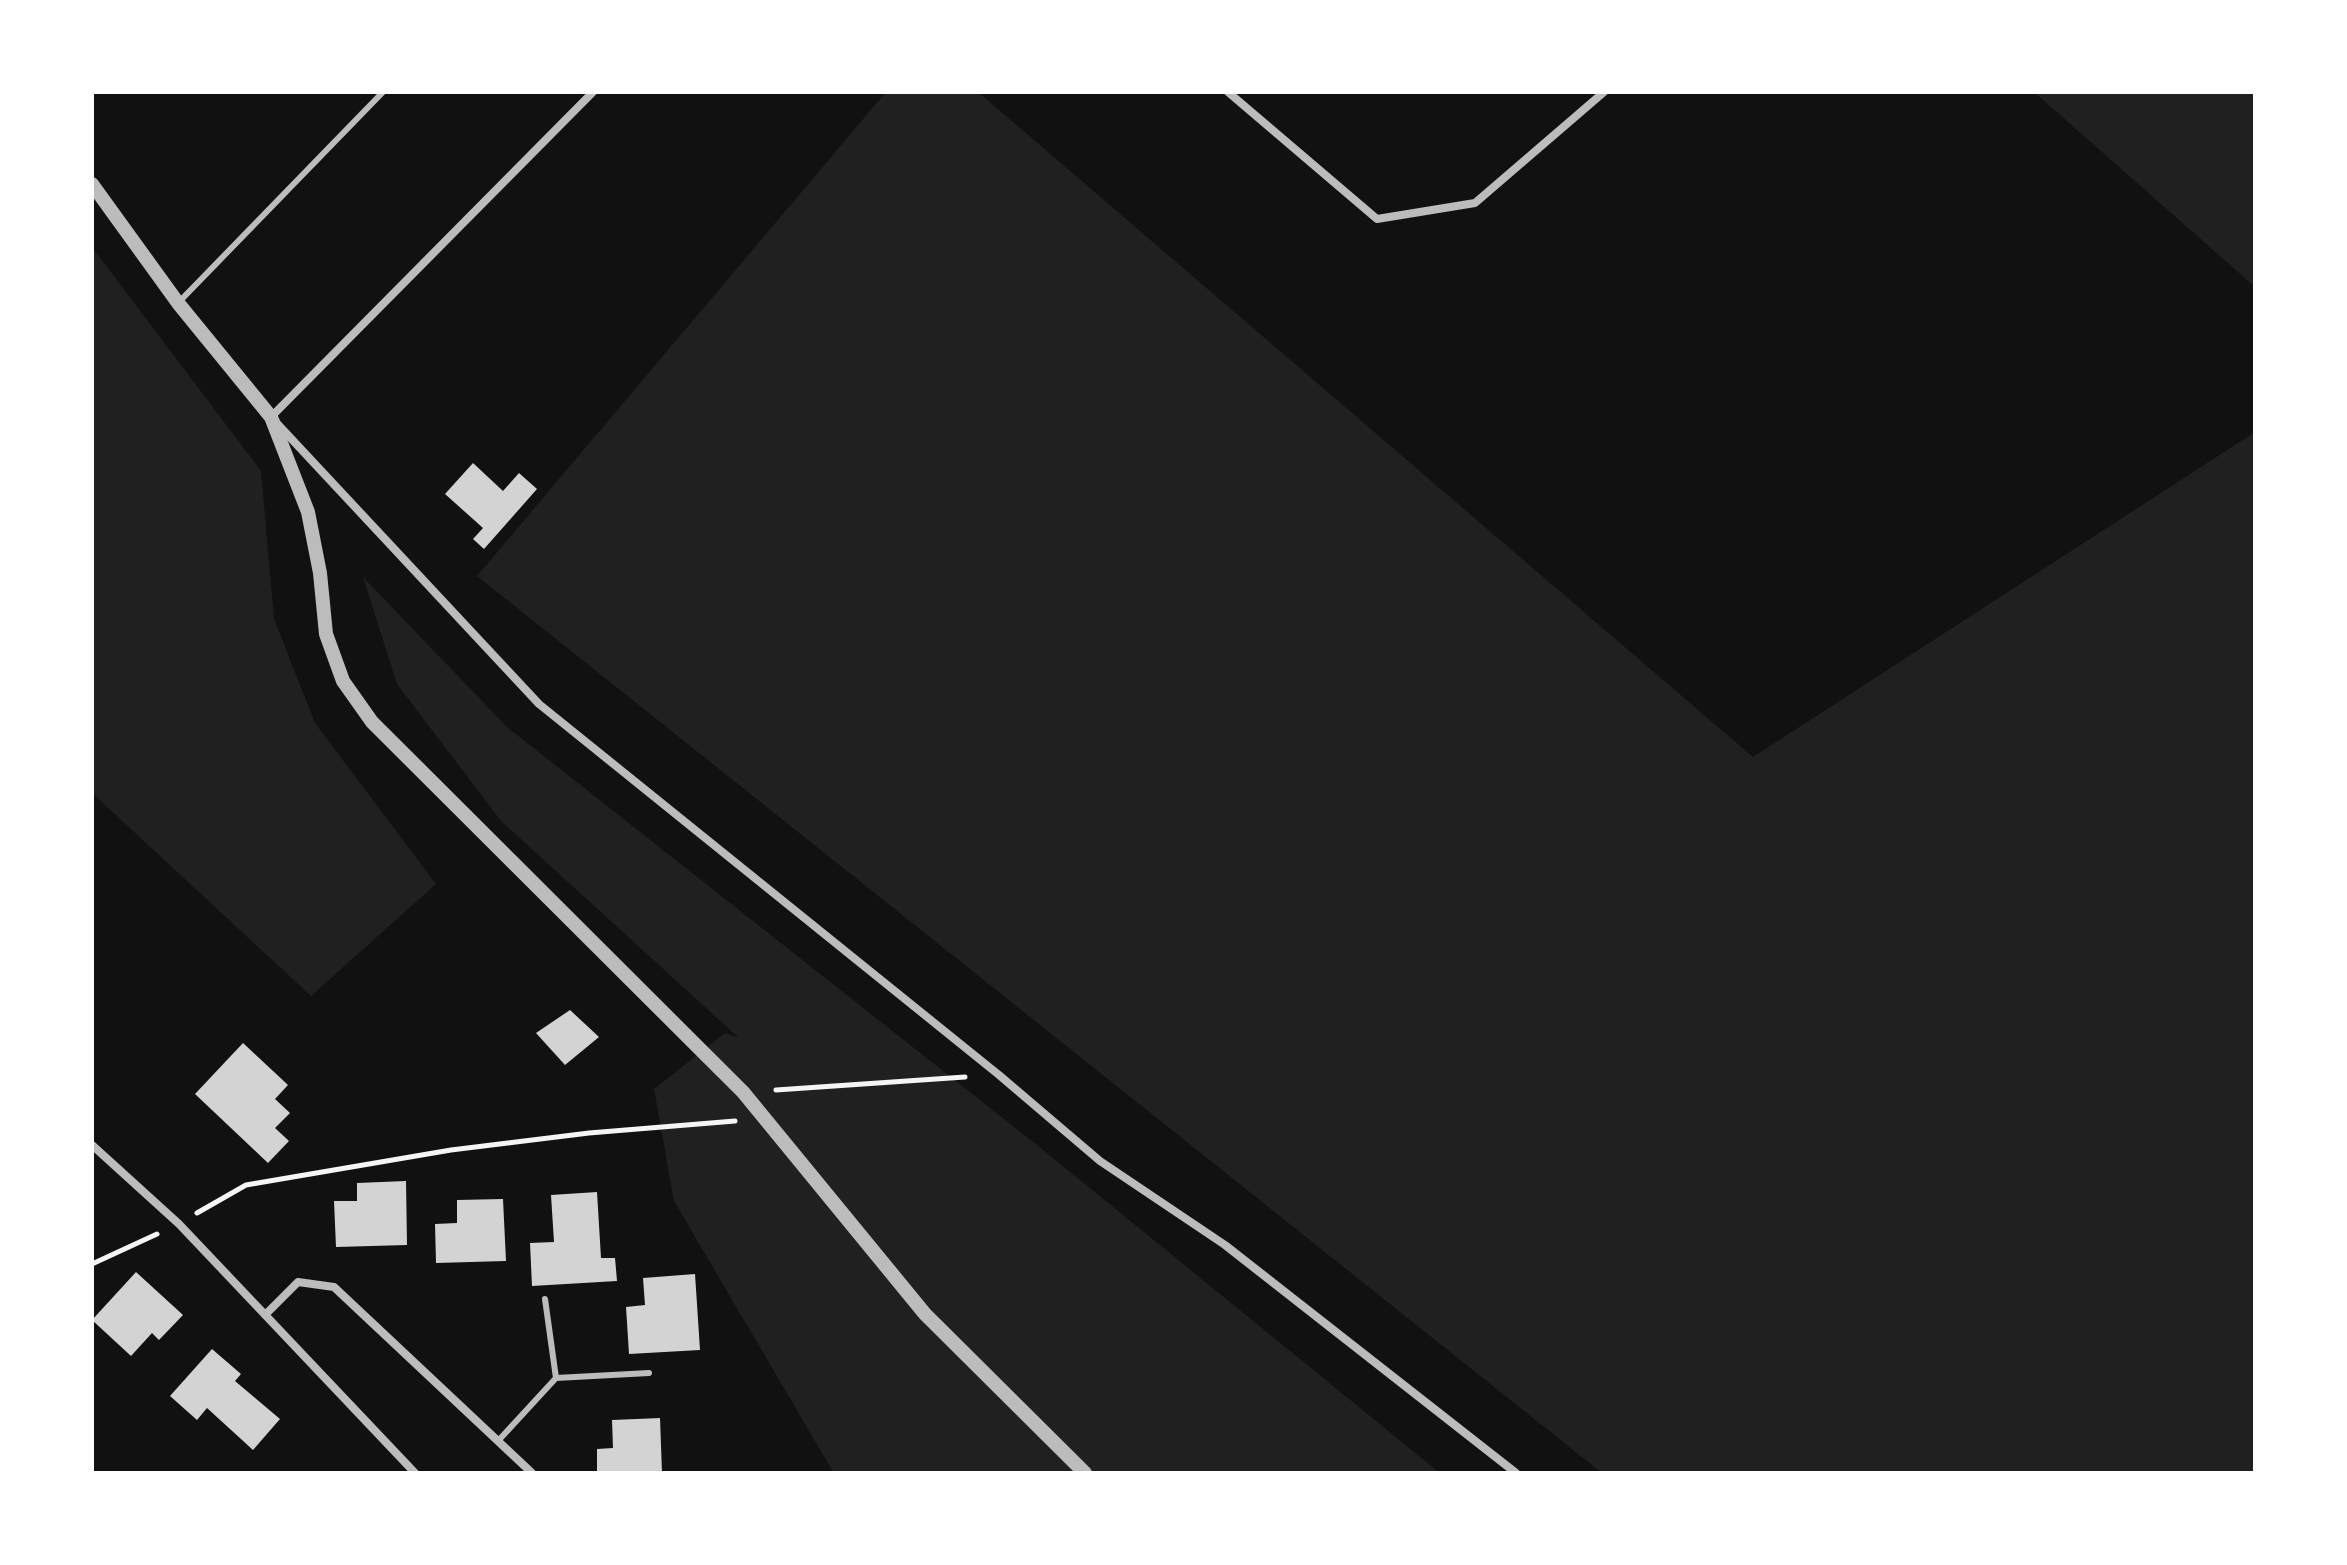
<!DOCTYPE html>
<style>
body{margin:0}
#map{position:relative;width:2347px;height:1565px;overflow:hidden;background:#111;font-family:"Crimson Pro",serif}
canvas{display:block}
.frame{position:absolute;inset:0;border:94px solid #fff;pointer-events:none}
</style>
<div id="map">
<canvas width="2347" height="1565"></canvas>
<div class="frame"></div>
</div>
<script>
const c = document.querySelector('canvas').getContext('2d');
c.lineJoin = 'round';
function fill(path, color) { c.fillStyle = color; c.fill(path, 'evenodd'); }
const poly = rows => new Path2D(rows.map(r => 'M' + r).join(''));
function trace(path, color, width, dash) { c.strokeStyle = color; c.lineWidth = width; c.lineCap = dash ? 'butt' : 'round'; c.setLineDash(dash || []); c.stroke(path); }
fill(poly([
 [886,92,978,92,1753,757,2255,432,2255,1473,1602,1473,477,576],
 [2034,92,2255,92,2255,287],
 [92,247,261,471,274,619,315,723,436,884,311,996,92,793],
 [363,577,507,727,1037,1145,1440,1473,835,1473,832,1470,674,1201,654,1089,725,1033,739,1038,501,821,397,684]
]), '#202020');
fill(poly([
 [473,463,503,491,519,473,537,489,484,549,473,539,483,528,445,494],
 [570,1010,599,1037,565,1065,536,1033],
 [243,1043,288,1085,275,1099,290,1113,275,1128,289,1141,268,1163,195,1094],
 [406,1181,407,1245,336,1247,334,1201,357,1201,357,1183],
 [597,1192,601,1258,615,1258,617,1281,532,1286,530,1243,554,1242,551,1195],
 [503,1199,506,1261,436,1263,435,1224,457,1223,457,1200],
 [136,1272,183,1315,159,1340,152,1333,131,1356,92,1320],
 [695,1274,700,1350,629,1354,626,1307,645,1305,643,1278],
 [212,1349,241,1374,235,1381,280,1419,253,1450,207,1408,197,1420,170,1396],
 [660,1418,662,1473,597,1473,597,1449,613,1448,612,1420]
]), '#d3d3d3');
trace(poly([
 [776,1090,965,1077],
 [197,1213,246,1185,451,1150,589,1133,735,1121],
 [92,1264,157,1234]
]), '#f5f5f5', 5);
trace(poly([
 [179,302,383,92],
 [545,1299,556,1378,649,1373],
 [498,1441,556,1378]
]), '#bcbcbc', 6);
trace(poly([
 [593,92,271,417,539,704,999,1075,1100,1161,1225,1245,1516,1473],
 [1228,92,1377,219,1475,203,1604,92],
 [92,1145,179,1224,415,1473],
 [265,1315,298,1282,334,1287,532,1473]
]), '#bcbcbc', 8);
trace(poly([
 [92,184,178,303,271,417,308,512,320,573,326,634,343,681,372,722,743,1092,925,1314,1085,1473]
]), '#bcbcbc', 14);
</script>
